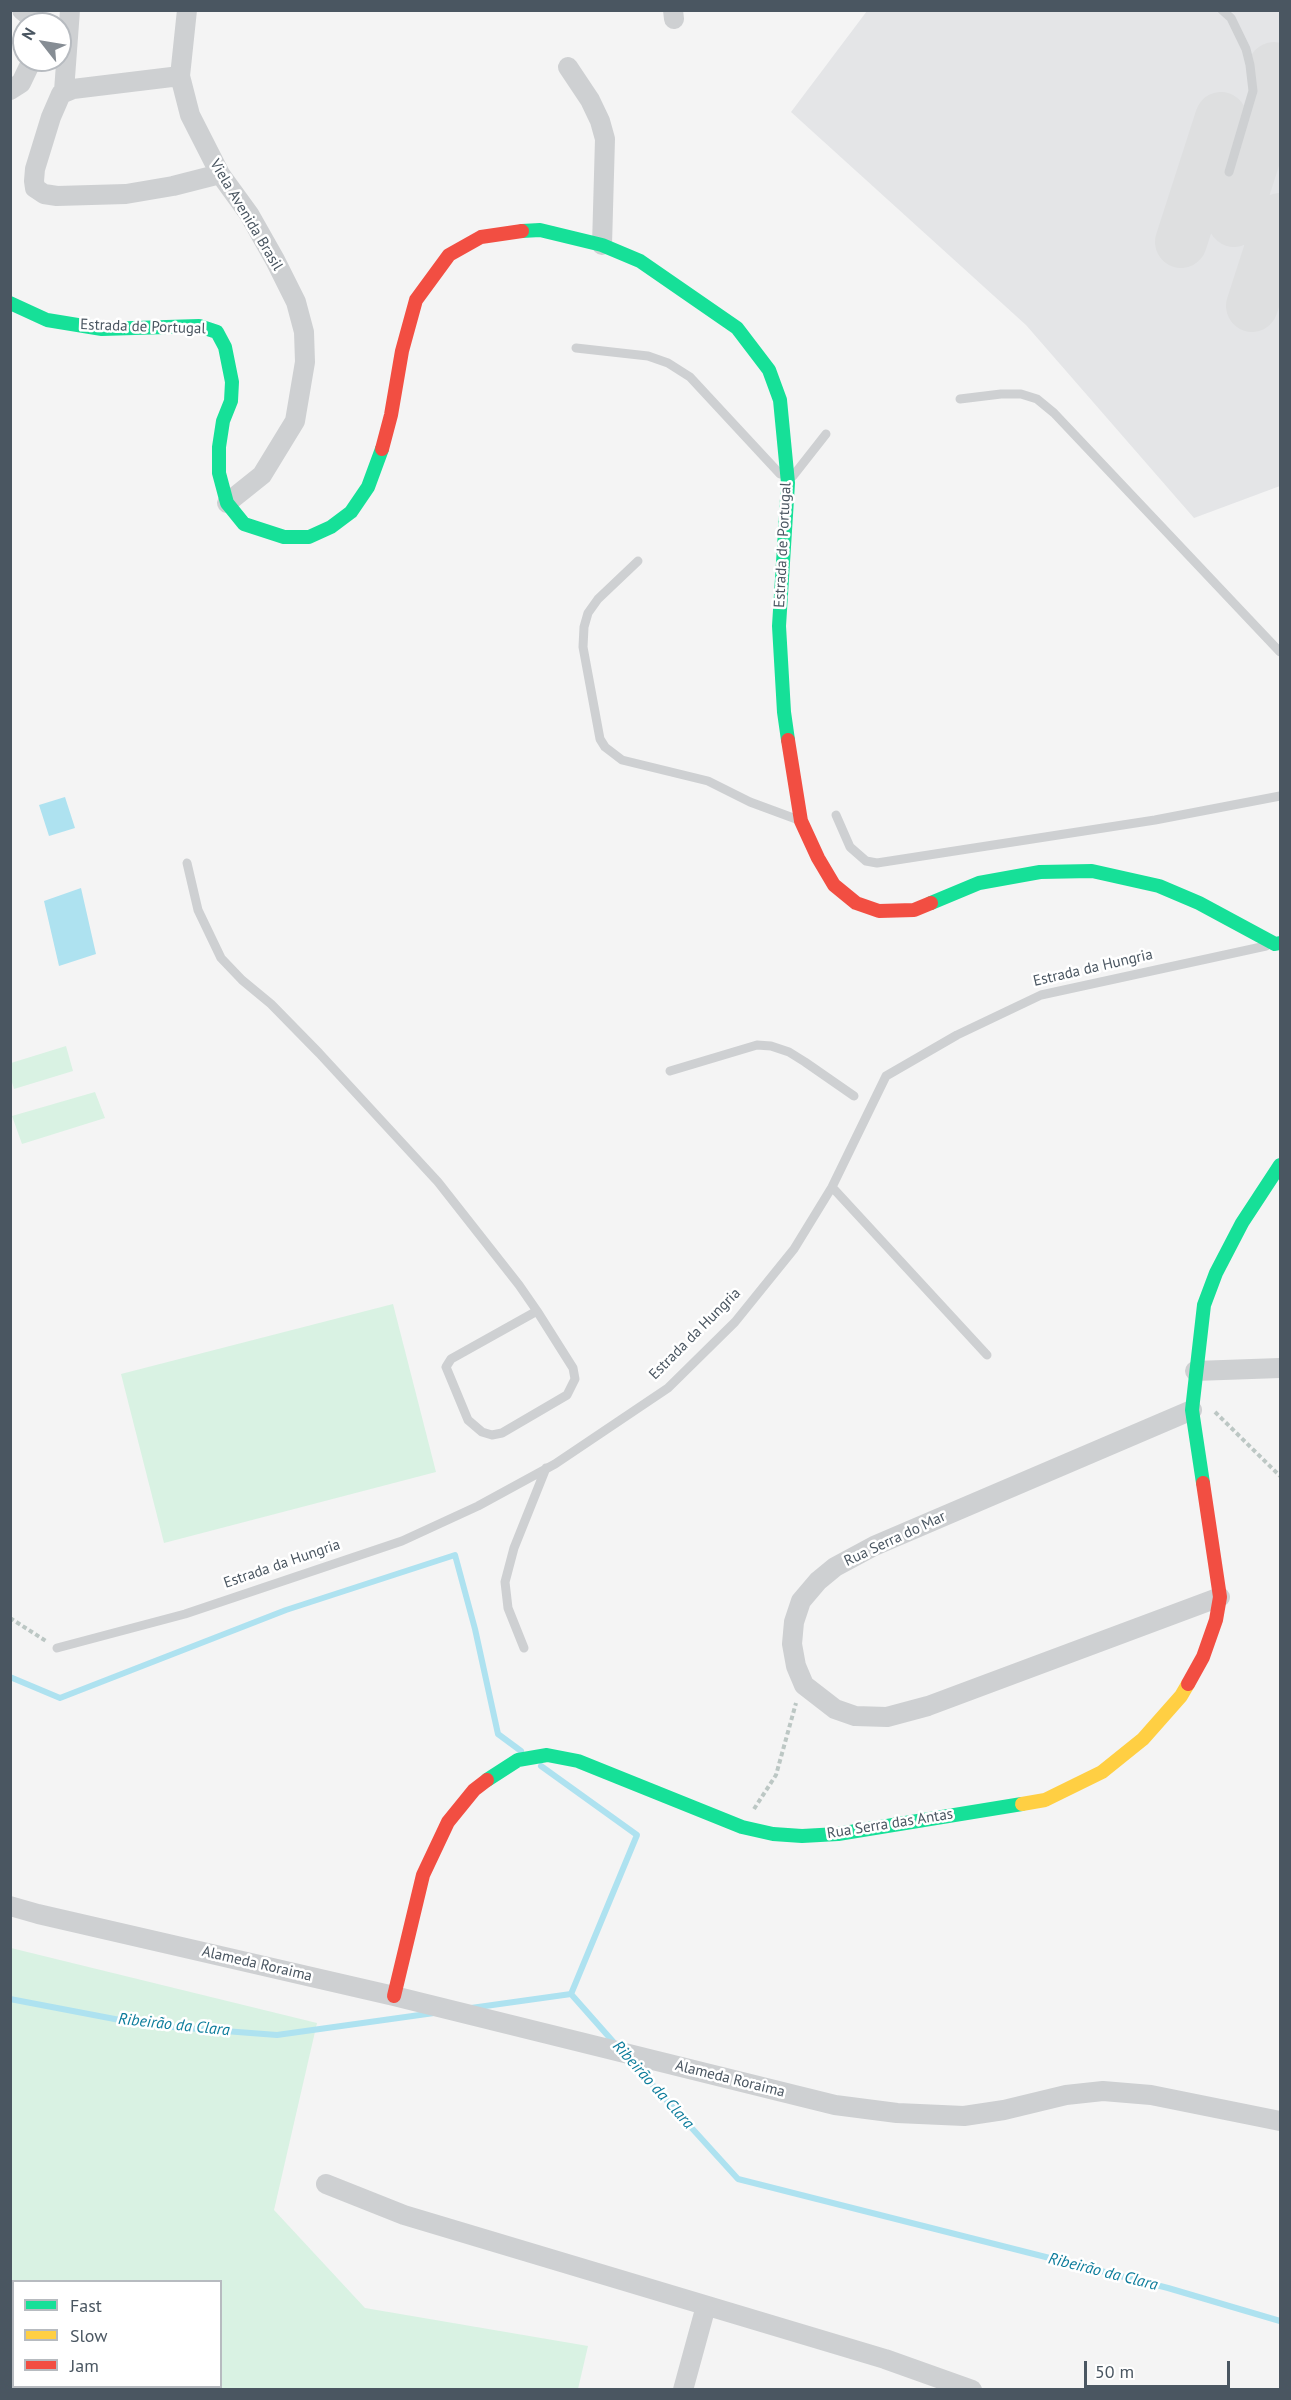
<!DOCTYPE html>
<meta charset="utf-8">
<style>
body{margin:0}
#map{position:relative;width:1291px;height:2400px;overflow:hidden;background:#f4f4f4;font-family:"PT Sans",sans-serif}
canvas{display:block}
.frame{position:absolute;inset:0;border:12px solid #4a5661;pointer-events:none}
.legend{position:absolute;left:12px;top:2280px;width:210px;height:108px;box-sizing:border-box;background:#fff;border:2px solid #b7bbc0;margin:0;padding:8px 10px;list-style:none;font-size:18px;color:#4a5661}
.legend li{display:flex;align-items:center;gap:12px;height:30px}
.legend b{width:30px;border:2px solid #b7bbc0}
.north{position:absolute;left:12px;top:12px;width:60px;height:60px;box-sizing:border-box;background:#fff;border:2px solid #b7bbc0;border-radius:50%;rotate:301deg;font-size:16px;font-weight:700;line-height:24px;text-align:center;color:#4a5661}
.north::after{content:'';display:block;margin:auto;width:21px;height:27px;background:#868d94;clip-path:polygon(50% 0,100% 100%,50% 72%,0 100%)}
.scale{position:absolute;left:1084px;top:2361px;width:146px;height:27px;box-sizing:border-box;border:3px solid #4a5661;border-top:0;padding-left:8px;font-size:18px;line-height:21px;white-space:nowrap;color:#4a5661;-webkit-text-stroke:4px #fff;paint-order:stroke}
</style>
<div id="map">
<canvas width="1291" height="2400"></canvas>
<div class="frame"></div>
<ul class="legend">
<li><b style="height:8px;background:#16e098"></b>Fast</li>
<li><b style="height:8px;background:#ffcf43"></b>Slow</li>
<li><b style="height:8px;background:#f24e42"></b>Jam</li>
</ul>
<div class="north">N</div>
<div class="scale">50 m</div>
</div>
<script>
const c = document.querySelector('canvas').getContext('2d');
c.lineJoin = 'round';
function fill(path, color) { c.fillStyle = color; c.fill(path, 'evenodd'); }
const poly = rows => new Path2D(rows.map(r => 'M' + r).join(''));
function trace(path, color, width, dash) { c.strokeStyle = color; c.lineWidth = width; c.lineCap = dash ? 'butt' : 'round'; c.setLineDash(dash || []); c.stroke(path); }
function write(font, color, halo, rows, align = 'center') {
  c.font = font + ' "PT Sans",sans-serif'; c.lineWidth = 5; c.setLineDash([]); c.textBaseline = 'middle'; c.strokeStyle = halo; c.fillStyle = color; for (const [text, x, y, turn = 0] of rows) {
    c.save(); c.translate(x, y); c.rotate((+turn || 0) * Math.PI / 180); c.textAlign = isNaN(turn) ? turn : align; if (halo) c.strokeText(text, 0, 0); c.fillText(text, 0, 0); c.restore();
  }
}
fill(poly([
 [867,11,1280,11,1280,486,1194,518,1026,325,791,112]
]), '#e4e5e7');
fill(poly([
 [66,1046,73,1071,14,1089,11,1079,11,1063],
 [95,1092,105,1118,22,1144,12,1116],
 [393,1304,436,1472,164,1543,121,1374],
 [11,1948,317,2023,274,2210,365,2308,588,2346,578,2389,11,2389],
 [14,2282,220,2282,220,2386,14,2386]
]), '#d9f2e3');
fill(poly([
 [65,797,75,828,49,836,39,805],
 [81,888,96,954,59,966,44,901]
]), '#aee2f0');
trace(poly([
 [10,1677,60,1698,286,1610,455,1555,475,1629,498,1734,521,1751],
 [541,1766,637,1835,571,1994],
 [10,1999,146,2025,277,2035,434,2013],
 [471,2008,571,1994,617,2046],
 [630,2060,738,2179,1168,2288,1280,2321]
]), '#aee2f0', 6);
trace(poly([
 [1234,221,1275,93,1274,68],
 [1181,242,1221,118],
 [1252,306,1280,219]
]), '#dedfe0', 52);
trace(poly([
 [1215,1412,1280,1476],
 [10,1618,46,1641],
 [754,1809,776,1775,796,1703]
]), '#bcc7c4', 4, [4.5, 3]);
trace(poly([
 [1222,10,1231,18,1246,49,1250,65,1253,91,1229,172],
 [576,348,648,356,668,363,690,377,780,474],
 [960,399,1001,394,1021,394,1037,399,1054,413,1280,652],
 [793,476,826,434],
 [638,561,598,599,588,613,584,627,583,647,600,739,605,747,622,760,708,781,750,802,796,819],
 [836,815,850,847,866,861,877,863,1155,820,1280,796],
 [187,863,198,910,221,958,242,980,271,1004,319,1053,438,1182,519,1285,537,1311,573,1368,575,1379,567,1395,502,1433,492,1435,482,1432,468,1420,446,1367,451,1359,537,1311],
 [670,1071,757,1045,771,1046,789,1052,805,1062,854,1096],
 [832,1187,987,1355],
 [57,1648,185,1614,402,1541,478,1506,555,1464,668,1388,735,1322,794,1249,832,1187,886,1076,957,1035,1041,995,1266,946],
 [524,1648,508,1608,505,1582,514,1548,546,1468]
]), '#ced0d2', 9);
trace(poly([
 [22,10,34,20,35,24],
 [187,10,180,76,190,115,220,174,249,214,275,260,296,302,304,332,305,362,295,421,262,475,227,503],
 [673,10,674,19],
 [568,67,590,100,600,121,605,139,602,245],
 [180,76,73,89,61,94,51,117,35,169,34,181,35,188,44,194,57,196,126,194,173,186,220,174],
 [10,90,21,83,32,60],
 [64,91,70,10],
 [1195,1371,1280,1368],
 [1192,1410,874,1546,835,1567,818,1581,801,1601,794,1622,792,1644,796,1666,804,1685,835,1709,855,1716,887,1717,928,1706,1220,1597],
 [10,1906,38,1914,394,1996,835,2105,897,2113,964,2116,1004,2110,1066,2095,1103,2091,1151,2095,1280,2121],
 [326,2184,404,2215,885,2359,972,2390],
 [683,2390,706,2306]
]), '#ced0d2', 20);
trace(poly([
 [522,231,540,230,602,245,640,261,737,328,769,370,780,400,788,483,779,626,784,712,788,740],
 [10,303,47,320,102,329,199,326,217,332,225,347,232,382,231,401,223,421,219,447,219,473,227,503,244,524,284,537,309,537,331,527,351,512,368,487,382,449],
 [931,903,979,883,1040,872,1092,871,1159,886,1199,903,1275,944,1280,943],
 [1203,1483,1192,1410,1204,1305,1216,1273,1242,1223,1280,1165],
 [487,1780,518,1760,547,1755,578,1761,742,1827,773,1834,802,1836,838,1834,1022,1804]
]), '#16e098', 14);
trace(poly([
 [1022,1804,1045,1800,1102,1772,1143,1739,1181,1696,1188,1684]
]), '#ffcf43', 14);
trace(poly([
 [382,449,391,415,402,351,416,300,449,255,481,237,522,231],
 [788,740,801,821,818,858,834,885,856,903,879,911,914,910,931,903],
 [1188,1684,1203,1657,1216,1620,1220,1597,1203,1483],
 [394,1996,423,1875,448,1822,474,1790,487,1780]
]), '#f24e42', 14);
write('15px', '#4a5661', '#fff', [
 ["Viela Avenida Brasil",246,215,59],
 ["Estrada de Portugal",143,327,2],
 ["Estrada de Portugal",783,545,-87],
 ["Estrada da Hungria",1093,968,-13],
 ["Estrada da Hungria",695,1334,-45],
 ["Rua Serra do Mar",895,1539,-25],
 ["Estrada da Hungria",282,1564,-19],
 ["Rua Serra das Antas",890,1824,-9],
 ["Alameda Roraima",257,1964,13],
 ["Alameda Roraima",730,2079,14]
]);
write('italic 16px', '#0c7c9b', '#fff', [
 ["Ribeirão da Clara",174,2025,6],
 ["Ribeirão da Clara",653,2085,48],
 ["Ribeirão da Clara",1103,2272,14]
]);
</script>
